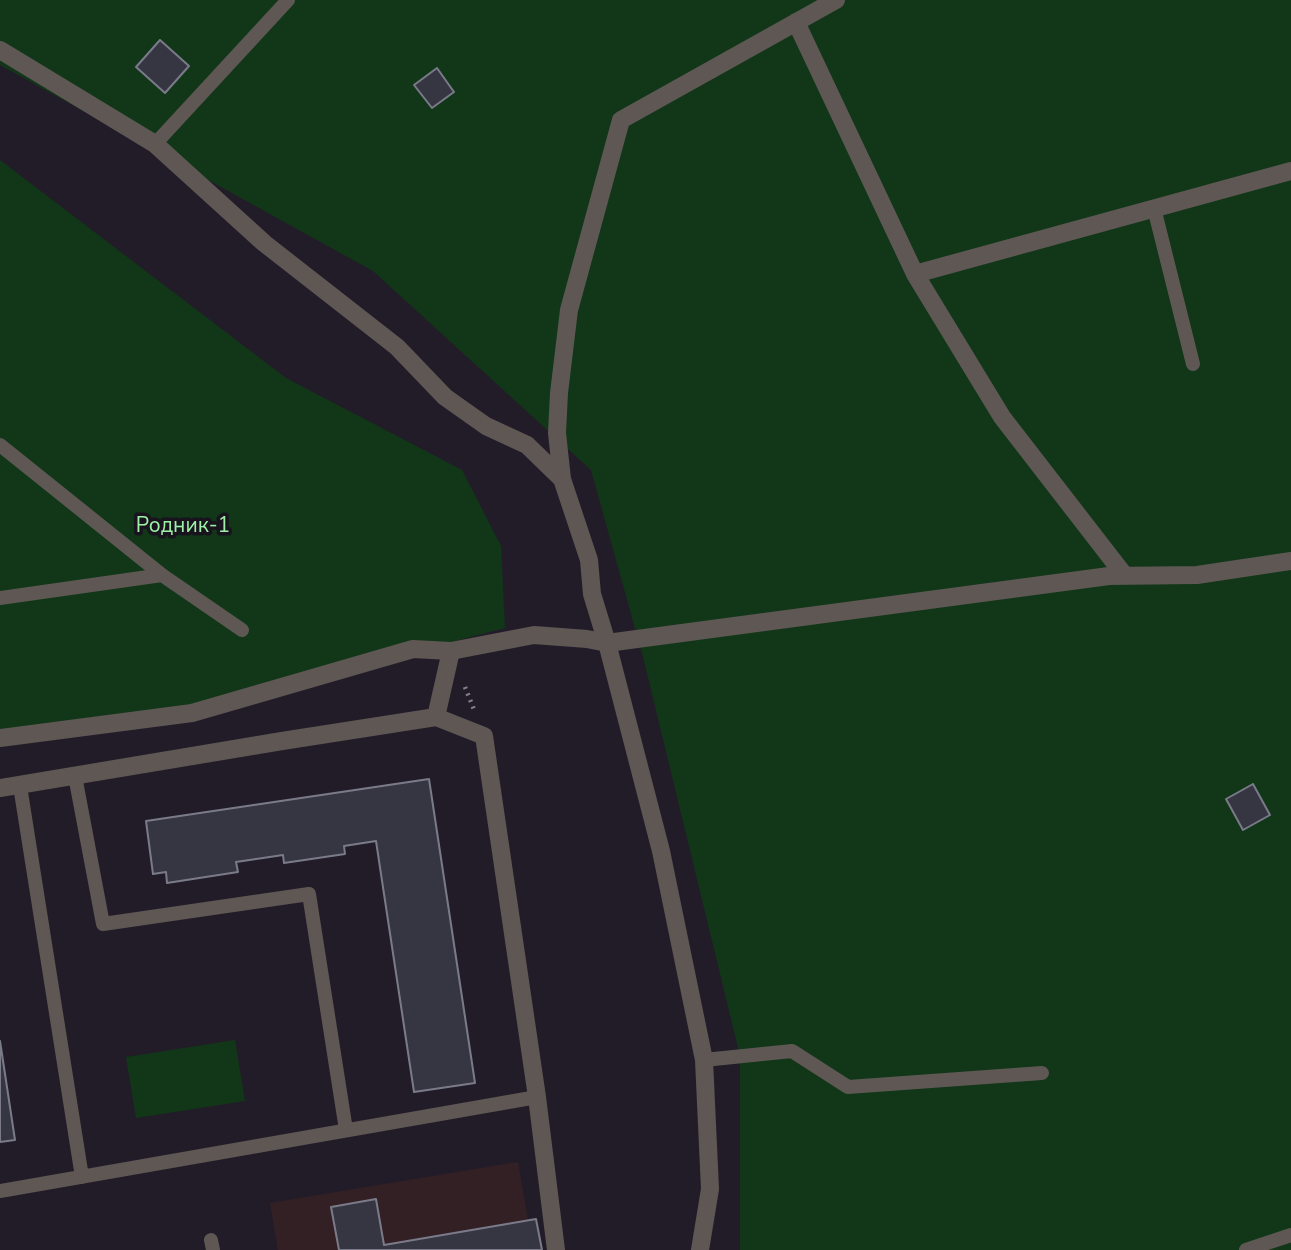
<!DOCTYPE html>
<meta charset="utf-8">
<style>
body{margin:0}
canvas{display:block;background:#221c28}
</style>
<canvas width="1291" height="1250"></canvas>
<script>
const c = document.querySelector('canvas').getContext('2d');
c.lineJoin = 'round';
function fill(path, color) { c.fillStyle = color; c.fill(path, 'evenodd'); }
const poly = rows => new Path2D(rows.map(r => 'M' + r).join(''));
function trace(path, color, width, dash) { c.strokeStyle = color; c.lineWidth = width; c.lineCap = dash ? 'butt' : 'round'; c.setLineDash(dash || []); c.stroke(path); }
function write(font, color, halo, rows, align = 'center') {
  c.font = font + ' "Nunito Sans",sans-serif'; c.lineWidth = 7; c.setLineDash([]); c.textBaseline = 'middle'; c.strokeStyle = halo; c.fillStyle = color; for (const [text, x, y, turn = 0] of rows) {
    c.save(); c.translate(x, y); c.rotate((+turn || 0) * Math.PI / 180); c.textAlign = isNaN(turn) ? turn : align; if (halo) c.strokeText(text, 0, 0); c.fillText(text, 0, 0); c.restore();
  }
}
fill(poly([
 [518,1162,533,1250,278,1250,270,1203]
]), '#332025');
fill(poly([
 [0,0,1291,0,1291,1250,740,1250,740,1056,644,661,591,470,373,271,0,65],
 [0,160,286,378,462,470,501,546,505,628,332,673,133,730,0,737],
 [235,1040,245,1101,136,1118,126,1057]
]), '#113618');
const building = poly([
 [160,40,189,66,165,93,136,67,160,40],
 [437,68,454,92,432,108,414,85,437,68],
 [429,779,475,1083,414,1092,376,841,344,846,345,854,284,863,283,855,236,862,238,872,167,883,166,872,153,874,146,821,429,779],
 [1253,784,1270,815,1243,830,1226,799,1253,784],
 [0,1041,15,1140,0,1142,0,1041],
 [376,1199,384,1245,536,1219,542,1250,339,1250,331,1207,376,1199]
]);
fill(building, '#363643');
trace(building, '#7a7a89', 2);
trace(poly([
 [465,687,475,712]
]), '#847f89', 4.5, [2, 5]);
trace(poly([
 [155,144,288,0],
 [1154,208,1193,364],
 [0,445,162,575,0,598],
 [162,575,242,630],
 [75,776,103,924,309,894,346,1130],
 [20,786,82,1177],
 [704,1060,792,1051,848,1087,1042,1073],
 [0,1191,537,1097],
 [211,1240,213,1250],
 [1246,1250,1291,1235]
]), '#5e5754', 14);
trace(poly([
 [796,22,915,274,1002,417,1125,576],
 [0,50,155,144,264,243,397,347,445,397,486,426,527,445,562,479],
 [915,274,1291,171],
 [436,717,451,651,534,635,587,639,607,643,1109,576,1197,575,1291,561],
 [0,738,192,713,413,649,451,651],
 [0,788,282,741,436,717,484,736,537,1097,556,1250],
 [700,1250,710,1189,704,1060,661,851,607,643,592,594,589,560,562,479,557,433,559,393,569,310,621,120,836,0]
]), '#5e5754', 18);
write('21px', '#9cf1a6', '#19131e', [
 ["Родник-1",183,527]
]);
</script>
